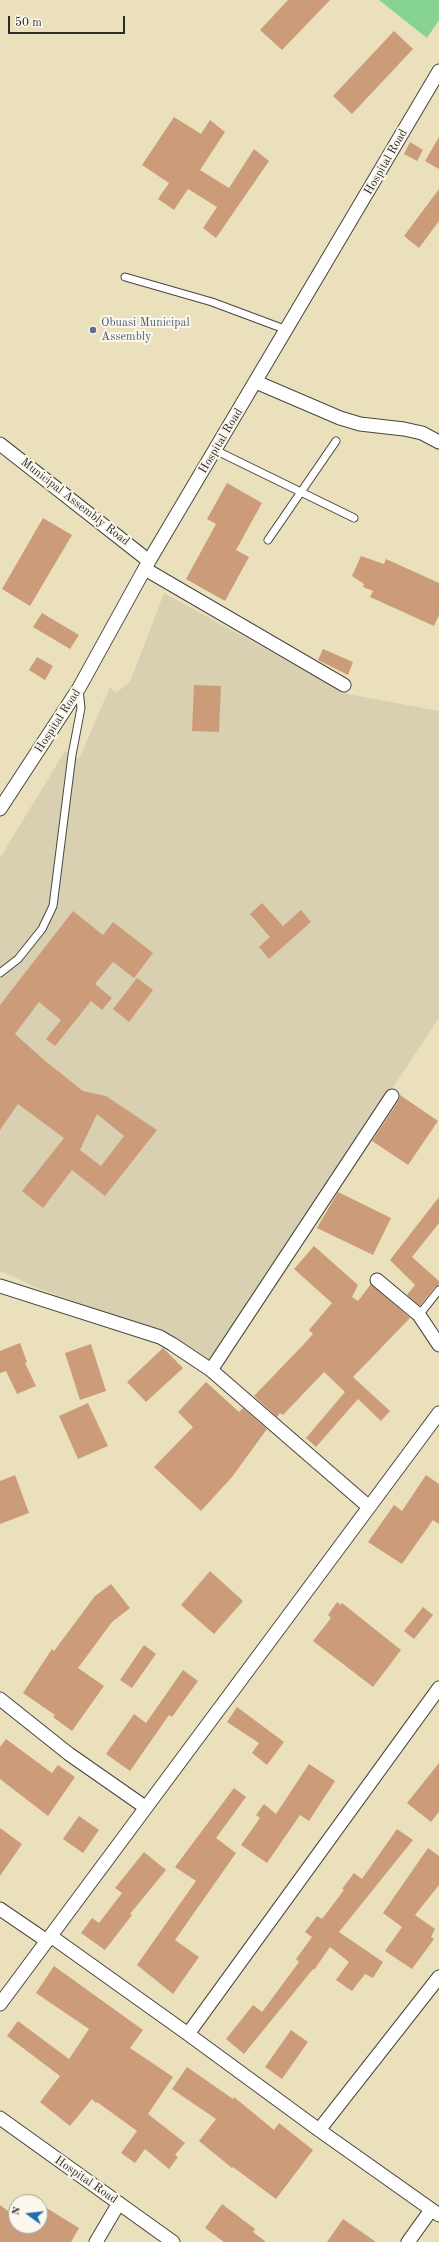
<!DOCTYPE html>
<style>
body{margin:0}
#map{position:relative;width:439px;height:2242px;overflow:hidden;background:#eae0bc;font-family:"Old Standard TT",serif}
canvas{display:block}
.north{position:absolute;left:8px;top:2194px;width:40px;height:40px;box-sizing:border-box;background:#fbf7ec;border:1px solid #a8a59f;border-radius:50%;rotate:285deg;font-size:11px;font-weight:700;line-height:16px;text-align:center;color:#2b2b2b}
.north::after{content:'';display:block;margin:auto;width:14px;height:18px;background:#1f6fb2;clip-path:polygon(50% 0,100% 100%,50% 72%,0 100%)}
.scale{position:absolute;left:8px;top:16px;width:117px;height:18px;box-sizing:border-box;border:2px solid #2b2b2b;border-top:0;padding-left:5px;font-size:12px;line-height:14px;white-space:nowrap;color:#2b2b2b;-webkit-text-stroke:3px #fbf7ec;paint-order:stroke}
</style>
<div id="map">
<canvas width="439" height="2242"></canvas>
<div class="north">N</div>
<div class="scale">50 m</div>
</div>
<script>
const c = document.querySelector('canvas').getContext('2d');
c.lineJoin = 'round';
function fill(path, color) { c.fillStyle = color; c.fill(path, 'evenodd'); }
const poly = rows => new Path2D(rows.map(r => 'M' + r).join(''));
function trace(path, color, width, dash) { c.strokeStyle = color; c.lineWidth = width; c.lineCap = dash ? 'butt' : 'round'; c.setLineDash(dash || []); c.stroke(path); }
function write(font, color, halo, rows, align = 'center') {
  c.font = font + ' "Old Standard TT",serif'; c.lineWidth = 4; c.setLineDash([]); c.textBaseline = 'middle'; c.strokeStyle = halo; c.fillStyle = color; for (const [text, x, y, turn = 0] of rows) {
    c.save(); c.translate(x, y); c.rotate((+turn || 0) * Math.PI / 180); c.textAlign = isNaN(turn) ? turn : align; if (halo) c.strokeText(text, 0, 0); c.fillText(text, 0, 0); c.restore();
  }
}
fill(poly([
 [164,593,347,694,439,711,439,1018,212,1361,168,1334,42,1290,0,1271,0,858,65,751,79,759,110,687,116,693,130,682]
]), '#d9d0b1');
fill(poly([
 [379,0,439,0,439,20,427,38]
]), '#87d492');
fill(poly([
 [288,0,330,0,282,50,260,30],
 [394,31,413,49,352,114,333,96],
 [174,117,201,134,210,120,225,132,200,170,229,188,254,149,269,161,216,238,203,228,217,207,188,189,174,210,158,199,169,183,142,165],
 [439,137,439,169,425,161],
 [410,142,423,150,417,161,404,154],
 [439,189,439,221,419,248,404,236],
 [227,483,262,503,236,550,249,557,225,601,186,579,216,524,207,519],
 [43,518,72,535,30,606,2,589],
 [361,556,384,564,386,559,439,583,439,615,434,626,370,597,373,591,363,587,364,584,352,576],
 [42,613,79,635,70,649,33,627],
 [323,649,353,662,348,675,318,660],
 [37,657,53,666,45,680,29,670],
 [194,685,221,686,219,732,192,731],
 [262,903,283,926,301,910,311,922,269,959,259,947,270,937,250,914],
 [73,911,103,935,113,922,153,953,134,978,113,962,95,984,112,998,102,1010,91,1001,55,1046,46,1039,61,1020,39,1002,15,1034,44,1060,83,1091,106,1096,157,1130,105,1196,72,1170,43,1208,22,1191,64,1138,18,1104,0,1130,0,1005],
 [97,1114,124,1136,101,1166,80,1150],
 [137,978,153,990,129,1022,113,1009],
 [400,1095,438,1121,408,1165,372,1141,399,1100],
 [338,1192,391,1218,373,1255,317,1228],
 [439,1197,439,1223,412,1257,439,1281,439,1285,435,1287,420,1306,407,1295,415,1285,390,1260],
 [314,1246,358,1285,352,1297,358,1301,371,1284,410,1318,353,1377,390,1411,381,1421,358,1399,316,1447,306,1438,345,1392,324,1372,283,1415,280,1413,277,1417,254,1396,304,1344,313,1334,309,1330,332,1303,294,1269],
 [20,1343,27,1362,25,1363,36,1386,17,1394,6,1371,0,1373,0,1351],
 [91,1344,106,1391,80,1400,65,1353],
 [163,1348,183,1368,146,1402,127,1382],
 [206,1382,239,1412,243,1408,267,1429,232,1477,201,1511,154,1467,193,1427,178,1412],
 [88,1403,108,1446,78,1459,59,1416],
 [15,1475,29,1513,0,1524,0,1481],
 [426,1475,439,1484,439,1524,433,1520,402,1564,368,1542,394,1505,402,1511],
 [210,1571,243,1601,214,1634,181,1605],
 [111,1584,130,1608,112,1622,78,1668,104,1686,72,1731,53,1717,55,1715,23,1693,52,1649,54,1651,95,1596],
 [337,1602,341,1605,342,1603,401,1650,373,1687,313,1641,331,1618,328,1615],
 [423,1607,433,1615,414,1639,404,1631],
 [144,1645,156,1654,132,1688,120,1680],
 [183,1670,198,1681,172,1717,169,1715,130,1771,106,1754,134,1714,146,1723],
 [237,1707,284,1742,267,1765,252,1753,259,1743,227,1722],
 [6,1739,52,1773,58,1765,75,1777,48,1816,0,1779,0,1747],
 [439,1763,439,1812,431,1822,407,1803],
 [309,1764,335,1781,309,1821,300,1815,267,1863,241,1845,260,1818,256,1815,264,1804,276,1814],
 [234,1788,246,1797,216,1838,236,1853,175,1940,199,1957,173,1994,137,1965,196,1881,175,1867],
 [79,1816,99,1830,83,1853,63,1839],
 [0,1828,22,1844,0,1876],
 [397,1829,413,1840,339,1932,383,1962,373,1978,365,1974,352,1991,336,1980,349,1962,330,1947,314,1970,313,1969,244,2054,226,2039,253,2005,262,2012,299,1962,296,1959,312,1937,305,1932,317,1916,322,1919,344,1890,342,1889,354,1873,362,1879],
 [428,1848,439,1856,439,1885,415,1915,435,1929,431,1937,434,1939,412,1969,385,1951,402,1927,383,1913],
 [144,1852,166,1870,130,1914,132,1915,105,1950,81,1933,92,1918,99,1923,122,1893,115,1888],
 [54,1966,143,2030,130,2048,173,2077,148,2114,185,2143,175,2155,178,2157,169,2169,145,2149,135,2163,121,2153,137,2131,97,2102,96,2103,92,2099,70,2126,40,2102,60,2076,7,2036,18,2021,69,2059,89,2029,36,1993],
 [291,2030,308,2042,282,2079,265,2067],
 [187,2067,233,2099,234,2097,274,2130,279,2123,313,2150,276,2199,233,2167,232,2168,199,2141,216,2119,172,2089],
 [40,2204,79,2228,71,2242,0,2242,0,2205,16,2217,16,2226,40,2226],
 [222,2204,255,2229,253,2232,266,2242,224,2242,205,2228],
 [343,2219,376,2242,327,2242]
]), '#cc9c7a');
const service = poly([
 [125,277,212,302,287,330],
 [215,450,354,518],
 [268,540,336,441],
 [0,973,18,959,42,929,53,906,72,755,81,708,79,689],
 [419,1315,439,1290]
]);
const minor = poly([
 [256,382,340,418,360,424,404,429,422,433,439,442],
 [0,444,149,561],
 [145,569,344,685],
 [0,809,79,688,149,561,439,71],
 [377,1280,419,1315,439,1345],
 [0,1286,160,1337,172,1344,211,1370,369,1507],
 [211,1370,392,1096],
 [0,1699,69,1754,145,1807],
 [0,1909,47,1941],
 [52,1937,188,2034,319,2130,439,1977],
 [0,2004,439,1413],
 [188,2034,439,1688],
 [0,2118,173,2242],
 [319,2130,439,2215],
 [96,2242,119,2203],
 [408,2242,431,2210]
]);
trace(service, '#484641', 9);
trace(minor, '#484641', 15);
trace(service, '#fff', 7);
trace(minor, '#fff', 13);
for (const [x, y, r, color] of [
 [93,330,4,"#5c6f8a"]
]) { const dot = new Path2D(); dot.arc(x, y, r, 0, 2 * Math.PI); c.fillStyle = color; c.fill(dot); trace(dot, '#fbf7ec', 1.5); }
write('12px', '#2b2b2b', '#fbf7ec', [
 ["Hospital Road",386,162,-60],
 ["Hospital Road",221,441,-59],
 ["Municipal Assembly Road",75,502,38],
 ["Hospital Road",58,721,-57],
 ["Hospital Road",86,2180,35]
]);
write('12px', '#4e5e75', '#fbf7ec', [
 ["Obuasi Municipal",101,323],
 ["Assembly",101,337]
], 'left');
</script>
